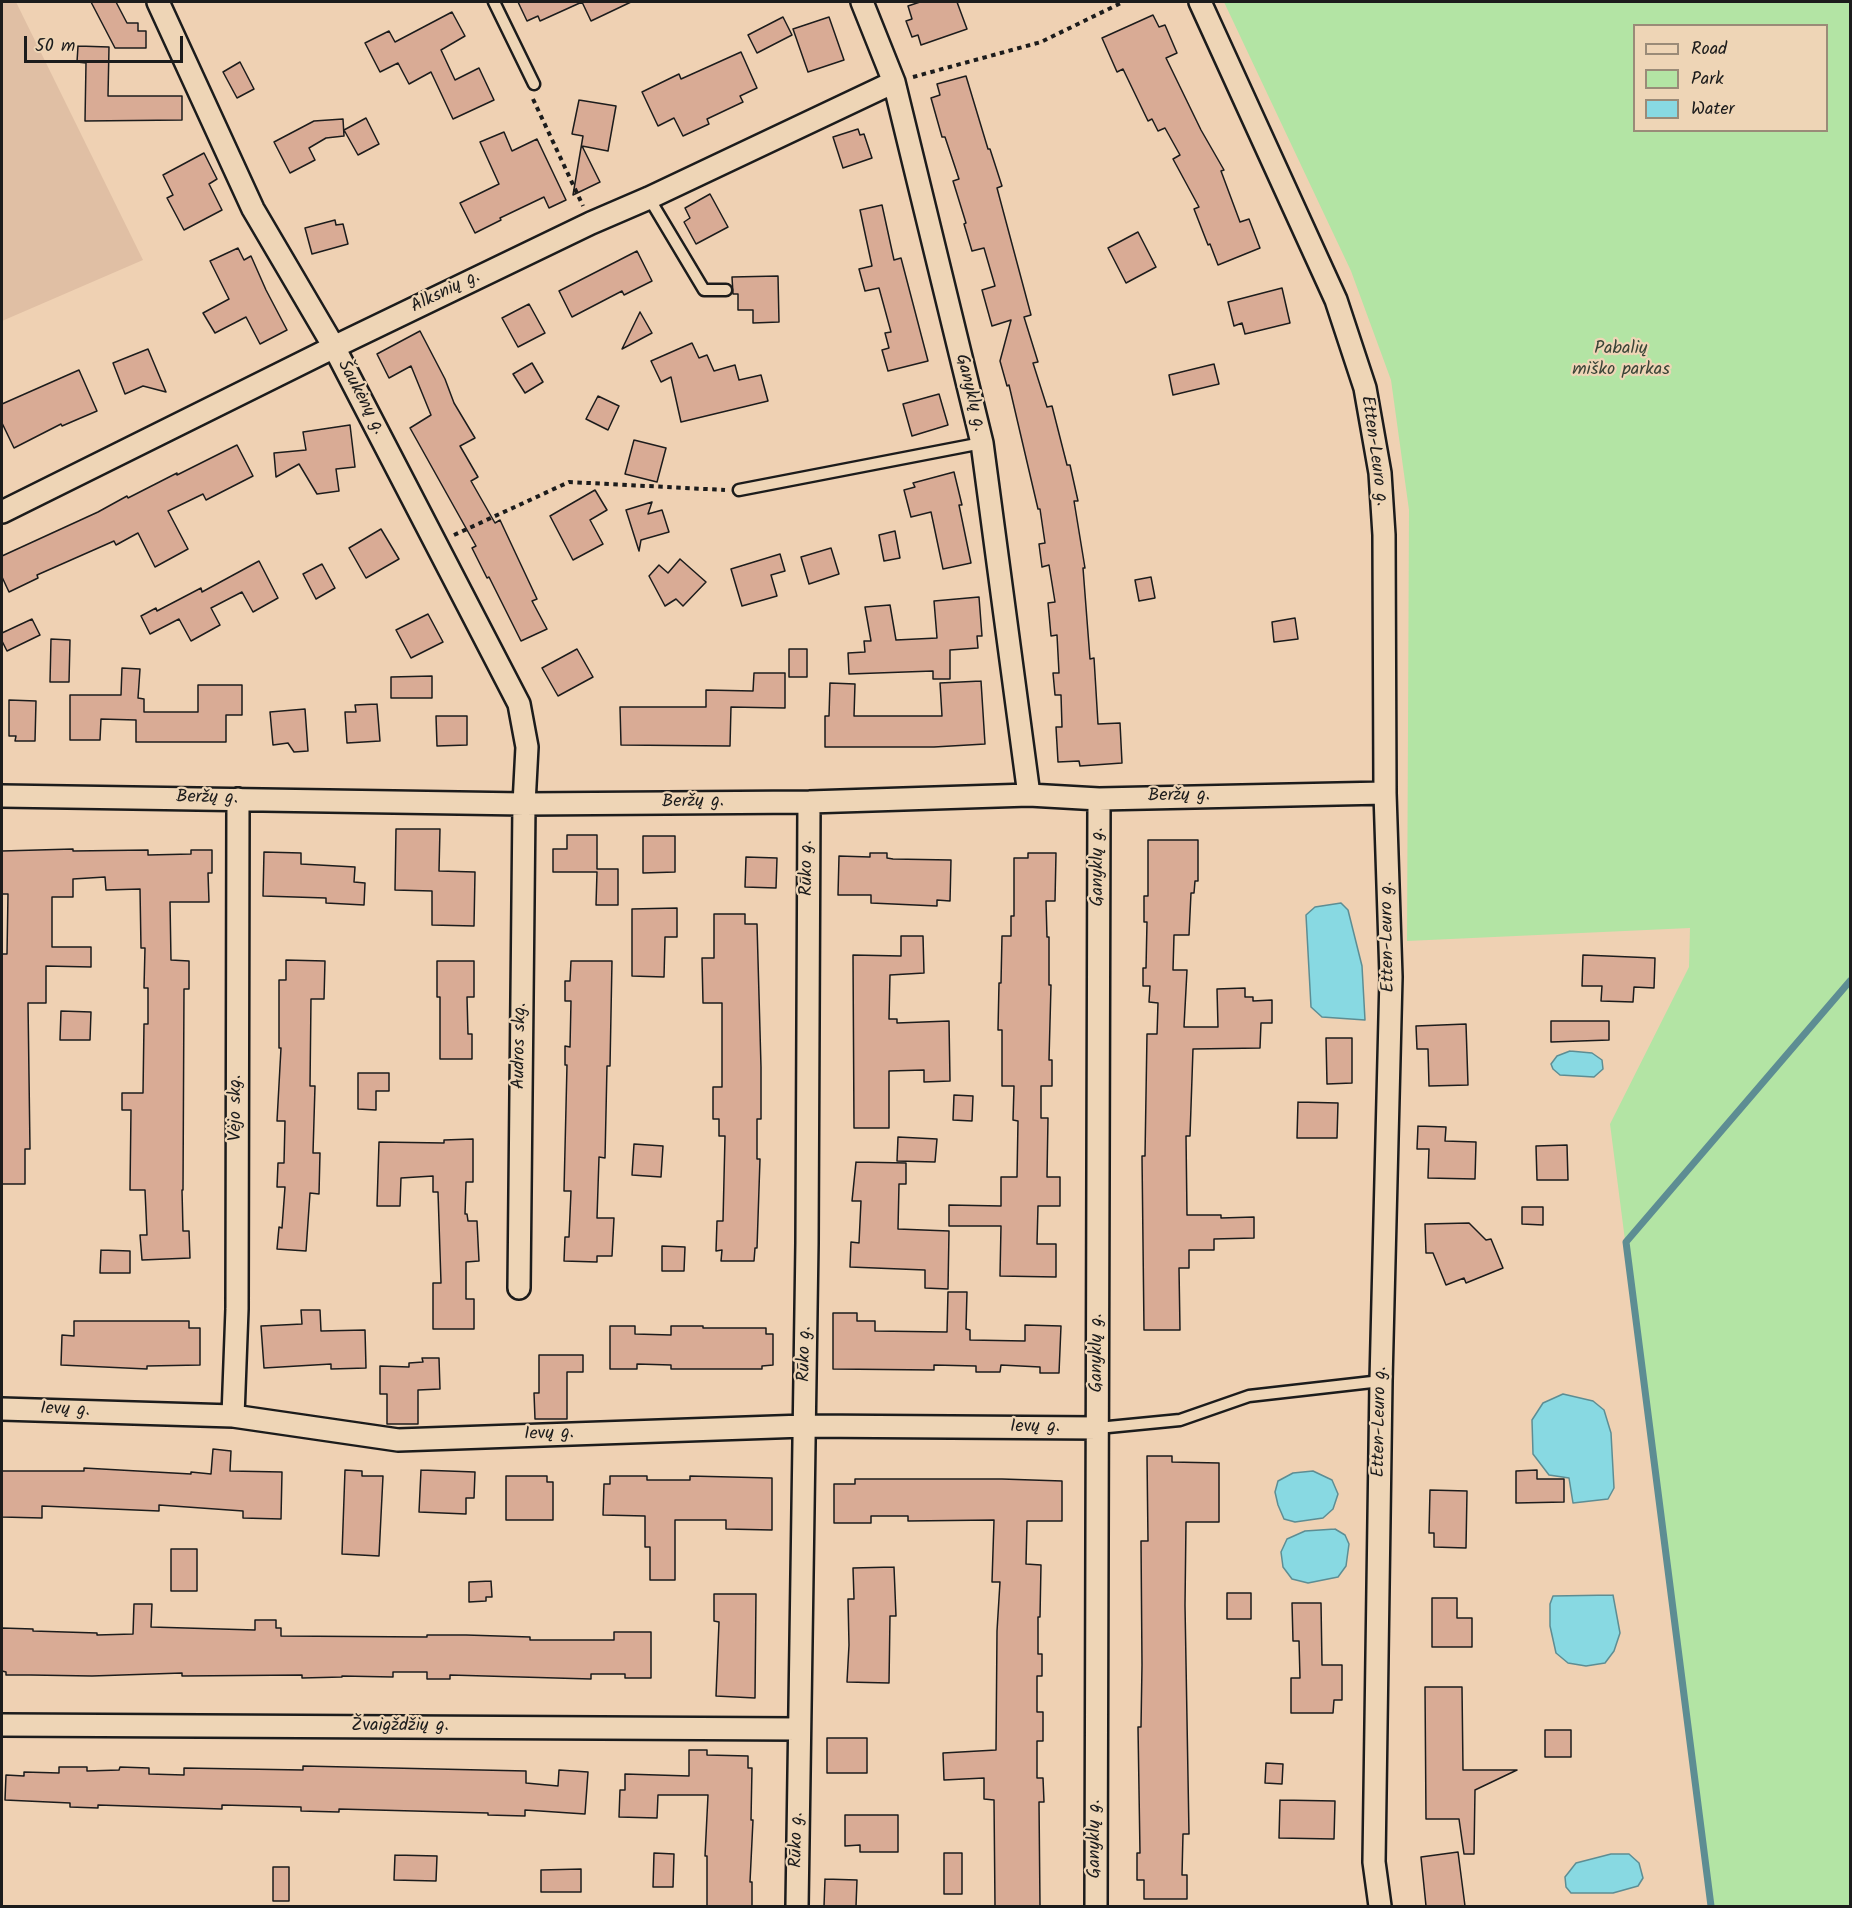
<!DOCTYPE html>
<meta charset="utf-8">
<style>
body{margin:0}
#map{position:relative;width:1852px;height:1908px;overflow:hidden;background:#efd1b3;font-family:Kalam,sans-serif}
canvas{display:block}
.frame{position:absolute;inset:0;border:3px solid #1c1c1c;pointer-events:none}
.legend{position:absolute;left:1633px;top:24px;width:195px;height:108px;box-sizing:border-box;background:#eed5b6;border:2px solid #9a8b78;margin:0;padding:8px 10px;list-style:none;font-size:18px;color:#1c1c1c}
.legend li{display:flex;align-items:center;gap:12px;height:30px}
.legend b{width:30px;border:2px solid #9a8b78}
.scale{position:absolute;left:24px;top:36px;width:159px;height:27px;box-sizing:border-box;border:3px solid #1c1c1c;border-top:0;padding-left:8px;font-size:18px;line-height:21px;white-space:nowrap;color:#1c1c1c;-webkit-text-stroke:4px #eed5b6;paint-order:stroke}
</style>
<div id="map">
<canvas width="1852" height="1908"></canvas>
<div class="frame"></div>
<ul class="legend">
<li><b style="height:8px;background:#eed5b6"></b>Road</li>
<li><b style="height:16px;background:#b3e4a4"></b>Park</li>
<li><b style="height:16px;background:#88d9e2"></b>Water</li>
</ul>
<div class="scale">50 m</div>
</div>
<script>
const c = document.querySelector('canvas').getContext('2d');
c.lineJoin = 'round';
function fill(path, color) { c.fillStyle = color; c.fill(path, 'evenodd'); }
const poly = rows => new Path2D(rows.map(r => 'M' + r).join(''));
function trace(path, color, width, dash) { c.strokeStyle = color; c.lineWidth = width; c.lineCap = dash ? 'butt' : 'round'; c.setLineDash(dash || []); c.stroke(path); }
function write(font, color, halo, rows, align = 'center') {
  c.font = font + ' Kalam,sans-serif'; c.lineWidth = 4.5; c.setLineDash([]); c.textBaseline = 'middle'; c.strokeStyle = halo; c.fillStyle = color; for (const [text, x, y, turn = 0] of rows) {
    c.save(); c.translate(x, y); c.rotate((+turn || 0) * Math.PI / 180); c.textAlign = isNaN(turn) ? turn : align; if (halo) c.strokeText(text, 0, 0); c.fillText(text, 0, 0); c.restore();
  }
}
fill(poly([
 [2,2,16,2,143,260,2,321]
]), '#e0bfa4');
fill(poly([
 [1224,2,1850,2,1850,1906,1711,1906,1610,1124,1689,967,1690,928,1407,941,1409,510,1391,380,1351,271],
 [1634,26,1826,26,1826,130,1634,130]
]), '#b3e4a4');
const water = poly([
 [1341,903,1348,910,1362,966,1365,1020,1322,1017,1311,1007,1306,915,1315,907,1341,903],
 [1570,1051,1592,1053,1602,1060,1603,1069,1594,1077,1560,1075,1553,1069,1551,1064,1557,1056,1570,1051],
 [1563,1394,1593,1401,1604,1410,1611,1433,1614,1488,1608,1499,1573,1503,1569,1478,1549,1475,1533,1454,1532,1420,1543,1403,1563,1394],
 [1313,1471,1332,1480,1338,1494,1333,1509,1323,1518,1295,1522,1284,1519,1278,1505,1275,1492,1278,1481,1293,1473,1313,1471],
 [1335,1529,1345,1535,1349,1544,1346,1566,1338,1577,1308,1583,1292,1579,1283,1567,1281,1552,1287,1539,1305,1531,1335,1529],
 [1613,1595,1620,1633,1614,1651,1605,1663,1586,1666,1568,1663,1556,1653,1550,1626,1550,1604,1553,1596,1613,1595],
 [1611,1854,1629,1854,1639,1863,1643,1878,1638,1886,1613,1893,1571,1893,1566,1887,1565,1877,1576,1863,1611,1854]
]);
fill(water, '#88d9e2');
trace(water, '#5d8d93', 1.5);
trace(poly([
 [1711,1906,1626,1242,1850,981]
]), '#5d8d93', 7);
const building = poly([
 [91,2,116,2,127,23,138,23,138,31,146,31,146,48,115,48,91,2],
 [518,2,582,2,540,21,538,16,527,21,518,2],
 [582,2,631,2,591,21,582,2],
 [920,2,957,2,967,29,921,45,918,35,912,37,906,21,912,19,908,6,920,2],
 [452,12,465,36,441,50,455,80,479,68,494,100,453,119,431,72,409,84,398,63,380,72,365,43,389,31,395,42,452,12],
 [1153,15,1159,27,1165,25,1177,53,1166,58,1201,130,1224,170,1221,171,1240,222,1249,219,1260,248,1218,265,1210,244,1208,245,1194,209,1199,207,1173,159,1180,155,1165,128,1158,131,1152,119,1148,121,1123,69,1117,72,1102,38,1153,15],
 [783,17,792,35,757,53,748,35,783,17],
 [829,17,844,60,808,72,793,29,829,17],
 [78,46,109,47,108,96,182,96,182,120,85,121,86,63,77,62,78,46],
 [741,52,757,88,740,96,743,102,707,119,709,124,683,136,674,118,658,126,642,92,679,74,681,79,741,52],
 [240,62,254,89,237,98,223,72,240,62],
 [966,76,988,149,990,149,1002,186,997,188,1031,315,1024,317,1038,362,1033,363,1047,407,1052,406,1067,465,1070,465,1078,501,1074,501,1085,568,1083,568,1090,659,1094,658,1098,724,1120,723,1122,763,1080,766,1079,761,1058,762,1056,727,1062,727,1061,695,1055,695,1053,673,1059,673,1057,635,1051,636,1048,603,1055,602,1049,565,1042,567,1039,544,1045,543,1040,509,1038,509,1009,385,1007,386,1000,361,1011,320,992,326,982,290,995,286,984,248,972,251,964,224,966,223,953,181,959,179,945,137,942,137,931,98,940,95,937,84,966,76],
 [579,100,616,106,608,151,582,146,600,182,573,195,583,136,572,134,579,100],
 [366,118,379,144,358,155,344,130,366,118],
 [343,119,344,136,326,138,309,148,315,160,290,173,274,142,314,121,343,119],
 [858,129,860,135,864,134,872,158,843,168,833,137,858,129],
 [504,132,512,151,537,139,566,200,549,208,544,197,500,218,501,220,475,233,460,203,499,184,480,142,504,132],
 [204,153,217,179,209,184,222,210,184,230,167,198,173,195,163,175,204,153],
 [710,194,728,227,696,244,684,222,690,218,685,208,710,194],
 [882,205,894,260,901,258,928,361,888,371,882,350,889,348,885,333,891,332,879,288,865,291,859,269,872,266,860,210,882,205],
 [335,220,336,225,343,224,348,244,312,254,305,228,335,220],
 [1138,232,1156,267,1126,283,1108,248,1138,232],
 [238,248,244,260,251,256,266,290,287,330,260,344,246,317,215,333,203,313,229,299,210,261,238,248],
 [637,251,652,281,624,295,622,291,572,317,559,291,637,251],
 [778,276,779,322,753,323,753,310,738,310,738,294,733,294,732,277,778,276],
 [1282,288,1290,323,1245,334,1242,323,1234,326,1228,302,1282,288],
 [529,304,545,333,518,347,502,318,529,304],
 [640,312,652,333,622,349,640,312],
 [420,331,445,379,454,403,475,438,460,446,478,477,471,481,495,523,500,520,537,599,532,601,547,629,521,641,489,577,487,578,472,548,476,546,410,428,431,415,411,366,389,378,377,354,420,331],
 [692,343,699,358,707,355,714,371,735,365,739,380,761,375,768,401,681,422,671,377,661,382,651,361,692,343],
 [148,349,166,392,143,386,125,394,113,363,148,349],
 [532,363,543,382,525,393,513,374,532,363],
 [1214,364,1219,384,1173,395,1169,375,1214,364],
 [79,370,97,411,62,426,61,424,14,448,2,423,2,404,79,370],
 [939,394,948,425,912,436,903,404,939,394],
 [598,396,619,406,608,430,586,419,598,396],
 [350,425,355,467,336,469,339,491,317,494,299,464,276,477,274,453,306,450,303,432,350,425],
 [634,440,666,448,657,482,625,474,634,440],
 [237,445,253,476,206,500,203,494,168,511,188,549,155,567,138,533,116,545,114,541,37,575,38,578,9,592,2,577,2,556,98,512,127,496,128,498,177,473,177,475,237,445],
 [954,472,962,505,959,505,971,563,943,569,931,512,911,517,904,490,915,487,913,483,954,472],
 [595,490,607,510,590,520,603,544,573,560,550,516,595,490],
 [652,502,648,514,662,510,669,532,641,540,639,551,626,510,652,502],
 [381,529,399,559,366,578,349,548,381,529],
 [895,531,900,558,884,561,879,535,895,531],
 [831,548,839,574,809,584,801,557,831,548],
 [780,554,785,571,771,575,777,596,742,606,731,569,780,554],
 [680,559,706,582,683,606,676,599,665,606,649,576,659,565,668,573,680,559],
 [259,561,278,598,253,612,242,592,211,608,220,625,191,641,179,619,150,634,141,616,156,608,157,611,201,588,202,592,259,561],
 [322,564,335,588,316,599,303,574,322,564],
 [1151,577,1155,598,1139,601,1135,580,1151,577],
 [979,597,982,636,977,636,978,648,950,650,950,679,933,679,933,671,849,674,848,653,865,652,864,641,871,641,865,607,890,605,896,640,937,638,934,601,979,597],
 [428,614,443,642,411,658,396,630,428,614],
 [1295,618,1298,639,1274,642,1272,622,1295,618],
 [32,619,40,635,7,651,2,641,2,633,32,619],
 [51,639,70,640,69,682,50,682,51,639],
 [577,649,593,677,558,696,542,668,577,649],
 [789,649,807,649,807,677,789,677,789,649],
 [122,668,140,669,138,698,144,699,144,712,198,712,198,685,242,685,242,715,226,715,226,742,136,742,136,720,101,719,100,740,70,740,70,695,121,695,122,668],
 [754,673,785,673,785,708,731,707,730,746,621,745,620,707,706,707,706,690,753,691,754,673],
 [432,676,432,698,391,698,391,677,432,676],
 [981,681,985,744,934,747,825,747,825,716,829,716,830,683,855,684,854,716,942,716,940,683,981,681],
 [9,700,36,701,35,741,15,741,16,736,9,736,9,700],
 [377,704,380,741,347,743,345,712,356,712,355,705,377,704],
 [305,709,308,751,294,752,288,743,273,745,270,712,305,709],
 [436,716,467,716,467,745,437,746,436,716],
 [396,829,440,829,439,871,475,872,474,926,432,925,432,891,395,890,396,829],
 [567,835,597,835,597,869,618,869,618,905,596,905,597,872,553,872,553,849,567,849,567,835],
 [643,836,675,836,675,872,643,873,643,836],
 [1148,840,1198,840,1198,881,1195,881,1194,893,1191,893,1189,935,1174,935,1173,970,1187,970,1184,1027,1218,1027,1217,989,1245,988,1245,997,1253,997,1253,1001,1272,1000,1272,1023,1261,1023,1260,1048,1193,1049,1190,1136,1186,1136,1187,1215,1221,1215,1221,1218,1254,1217,1254,1238,1214,1239,1214,1250,1189,1250,1189,1268,1179,1268,1180,1330,1144,1330,1142,1156,1145,1156,1147,1034,1157,1034,1158,1003,1149,1002,1150,986,1143,986,1143,968,1146,968,1147,922,1144,922,1144,896,1148,896,1148,840],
 [73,849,73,851,148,850,148,855,191,854,191,850,212,850,212,873,208,873,209,902,170,902,171,960,189,961,189,989,184,989,183,1190,182,1190,183,1231,189,1231,190,1258,142,1260,140,1235,147,1235,145,1190,130,1190,131,1110,122,1110,122,1093,143,1093,144,1024,148,1024,148,988,144,988,145,948,141,948,140,889,106,890,105,877,73,879,73,897,52,897,52,947,91,947,91,967,46,966,46,1003,28,1003,30,1149,25,1149,25,1184,2,1184,2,954,7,954,8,894,2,894,2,851,73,849],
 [264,852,301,853,301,864,355,867,354,882,365,883,364,905,326,903,326,898,263,896,264,852],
 [870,853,887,853,887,858,893,859,951,860,950,901,937,900,937,906,871,903,871,895,838,895,839,856,870,857,870,853],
 [1028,853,1056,853,1055,901,1046,901,1047,937,1049,937,1049,985,1051,985,1049,1060,1052,1060,1052,1086,1041,1086,1041,1118,1048,1118,1047,1177,1060,1177,1060,1206,1038,1206,1037,1244,1056,1244,1056,1277,1000,1276,1001,1226,949,1226,949,1205,1001,1206,1001,1177,1017,1177,1018,1121,1013,1120,1014,1086,1002,1086,1002,1030,998,1030,999,983,1001,983,1002,936,1011,936,1011,916,1014,916,1014,858,1028,858,1028,853],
 [746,857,777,858,776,888,745,887,746,857],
 [677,908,677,937,665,937,664,977,632,976,632,909,677,908],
 [714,914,745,914,745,924,757,924,761,1067,761,1119,757,1119,757,1159,760,1159,757,1248,755,1248,754,1261,721,1261,722,1250,716,1251,717,1221,723,1221,725,1136,719,1136,719,1119,713,1119,713,1087,722,1087,722,1003,703,1003,702,958,714,958,714,914],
 [901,936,923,936,924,973,890,975,889,1019,897,1019,897,1023,949,1021,950,1081,924,1082,924,1070,889,1071,889,1128,854,1128,853,955,901,956,901,936],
 [1583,955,1655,958,1654,988,1634,987,1633,1002,1601,1001,1602,986,1582,986,1583,955],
 [286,960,325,961,324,999,311,999,310,1086,315,1086,313,1153,320,1153,319,1194,310,1193,306,1251,277,1249,279,1227,282,1228,285,1187,277,1187,278,1163,284,1163,285,1121,277,1121,281,1048,279,1048,279,980,286,980,286,960],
 [437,961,474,961,474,997,467,997,468,1034,472,1034,472,1059,440,1059,440,997,437,997,437,961],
 [571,961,612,961,610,1066,607,1066,605,1158,599,1157,597,1218,614,1218,612,1256,597,1256,597,1262,564,1261,565,1237,569,1237,571,1191,564,1191,567,1065,565,1065,565,1046,570,1047,571,1001,565,1001,565,981,570,981,571,961],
 [61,1011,91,1012,90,1040,60,1040,61,1011],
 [1551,1021,1609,1021,1609,1040,1551,1042,1551,1021],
 [1466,1024,1468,1085,1429,1086,1428,1049,1417,1049,1416,1026,1466,1024],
 [1326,1038,1352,1038,1352,1083,1327,1084,1326,1038],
 [358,1073,389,1073,389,1091,376,1091,376,1110,358,1109,358,1073],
 [954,1095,973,1096,972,1121,953,1120,954,1095],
 [1298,1102,1338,1103,1337,1138,1297,1138,1298,1102],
 [1418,1126,1446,1127,1445,1141,1476,1142,1475,1179,1428,1178,1429,1149,1417,1149,1418,1126],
 [898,1137,937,1139,935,1162,897,1161,898,1137],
 [473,1139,473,1182,466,1182,465,1214,467,1214,468,1221,477,1221,479,1261,466,1262,466,1299,474,1299,474,1329,433,1329,433,1283,441,1283,438,1192,433,1192,433,1176,401,1178,400,1206,377,1206,379,1142,444,1143,444,1140,473,1139],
 [634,1144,663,1146,661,1177,632,1175,634,1144],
 [1567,1145,1568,1180,1537,1180,1536,1146,1567,1145],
 [856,1162,906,1163,906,1184,899,1184,898,1229,949,1231,948,1289,925,1288,925,1270,850,1267,851,1242,859,1243,861,1201,852,1201,856,1162],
 [1522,1207,1543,1207,1543,1225,1522,1224,1522,1207],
 [1469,1223,1486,1240,1491,1239,1503,1268,1466,1283,1464,1278,1446,1285,1433,1253,1426,1253,1425,1224,1469,1223],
 [662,1246,685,1247,684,1271,662,1271,662,1246],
 [101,1250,130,1251,130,1273,100,1273,101,1250],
 [948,1292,967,1292,966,1329,970,1330,970,1340,1025,1341,1025,1325,1061,1326,1059,1373,1040,1373,1040,1367,1001,1365,1000,1372,976,1372,976,1366,934,1365,934,1370,833,1369,833,1313,857,1313,857,1321,875,1321,875,1331,947,1332,948,1292],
 [301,1310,320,1310,321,1331,365,1330,366,1368,331,1369,331,1364,264,1368,261,1326,302,1324,301,1310],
 [74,1321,189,1321,189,1328,200,1328,200,1365,147,1366,147,1369,61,1365,62,1335,74,1336,74,1321],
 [610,1326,635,1326,635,1334,671,1335,671,1326,703,1326,703,1328,766,1328,766,1334,773,1334,773,1365,762,1366,762,1369,671,1369,671,1365,637,1364,637,1369,610,1369,610,1326],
 [539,1355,583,1355,583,1372,567,1372,567,1419,535,1419,534,1393,539,1393,539,1355],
 [422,1358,439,1358,440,1389,418,1390,418,1424,387,1424,387,1394,380,1394,380,1366,409,1367,409,1363,423,1362,422,1358],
 [213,1449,231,1451,230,1471,282,1472,281,1519,243,1518,243,1511,159,1505,159,1511,42,1506,42,1518,2,1517,2,1471,84,1471,84,1468,191,1474,191,1472,211,1474,213,1449],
 [1147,1456,1172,1456,1172,1462,1219,1463,1219,1522,1186,1522,1185,1605,1189,1834,1183,1834,1182,1875,1187,1875,1187,1899,1144,1899,1144,1880,1137,1880,1137,1853,1140,1853,1138,1727,1141,1727,1142,1665,1141,1541,1148,1541,1147,1456],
 [345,1470,362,1471,362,1476,383,1476,379,1556,342,1554,345,1470],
 [421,1470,475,1472,474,1498,466,1498,466,1514,419,1512,421,1470],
 [1537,1470,1537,1479,1564,1479,1564,1502,1516,1503,1516,1471,1537,1470],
 [506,1476,547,1476,547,1482,553,1482,553,1520,506,1520,506,1476],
 [610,1476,647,1476,647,1480,690,1480,690,1476,772,1478,772,1530,726,1529,726,1520,675,1520,675,1580,650,1580,650,1547,645,1547,645,1516,603,1515,604,1484,610,1484,610,1476],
 [855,1479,1002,1479,1062,1481,1062,1521,1027,1521,1026,1564,1041,1565,1040,1617,1038,1617,1038,1654,1042,1654,1042,1676,1037,1676,1037,1712,1043,1712,1043,1741,1037,1741,1037,1778,1043,1778,1044,1802,1039,1802,1040,1906,995,1906,994,1800,984,1799,984,1778,944,1780,943,1753,996,1750,997,1631,1000,1582,992,1582,994,1520,908,1521,908,1516,871,1516,871,1523,834,1523,834,1484,855,1484,855,1479],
 [1430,1490,1467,1491,1466,1548,1434,1547,1434,1533,1429,1533,1430,1490],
 [171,1549,197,1549,197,1591,171,1591,171,1549],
 [894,1567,896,1616,890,1616,889,1683,847,1682,849,1645,848,1599,854,1599,853,1568,894,1567],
 [491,1581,492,1597,486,1597,486,1601,469,1602,469,1582,491,1581],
 [1227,1593,1251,1593,1251,1619,1227,1619,1227,1593],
 [714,1594,756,1594,755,1698,716,1696,719,1622,714,1621,714,1594],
 [1432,1598,1457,1598,1457,1618,1472,1618,1472,1647,1432,1647,1432,1598],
 [1292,1603,1321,1603,1322,1665,1342,1665,1342,1700,1334,1700,1333,1713,1291,1713,1291,1678,1300,1678,1299,1641,1293,1641,1292,1603],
 [134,1604,152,1604,151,1627,255,1630,255,1620,276,1620,276,1628,281,1628,281,1636,427,1637,427,1635,466,1635,530,1637,530,1640,614,1640,614,1632,651,1632,651,1678,625,1678,625,1674,591,1674,591,1679,450,1675,450,1679,427,1679,427,1672,393,1672,393,1677,342,1676,342,1677,302,1678,302,1675,182,1676,182,1673,92,1676,31,1675,6,1675,6,1672,2,1671,2,1628,33,1629,33,1631,97,1633,97,1635,133,1634,134,1604],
 [1425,1687,1462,1687,1463,1770,1517,1770,1475,1790,1474,1854,1464,1854,1459,1819,1426,1819,1425,1687],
 [1545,1730,1571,1730,1571,1757,1545,1757,1545,1730],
 [827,1738,867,1738,867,1773,827,1773,827,1738],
 [689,1750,707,1750,707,1755,748,1756,748,1768,752,1768,751,1820,753,1820,750,1882,752,1882,752,1906,707,1906,707,1856,705,1856,708,1795,658,1795,657,1818,619,1817,620,1790,625,1790,625,1774,689,1776,689,1750],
 [1266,1763,1283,1764,1282,1784,1265,1783,1266,1763],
 [303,1766,526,1771,526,1783,558,1786,559,1770,588,1772,585,1814,525,1810,525,1816,488,1815,488,1813,339,1809,339,1812,301,1811,301,1807,222,1805,222,1809,98,1805,98,1808,70,1807,70,1803,5,1800,6,1775,24,1776,24,1772,59,1773,59,1767,87,1767,87,1771,119,1770,120,1767,149,1768,149,1774,184,1775,184,1768,303,1770,303,1766],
 [1280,1800,1335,1801,1334,1839,1279,1838,1280,1800],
 [845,1815,898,1815,898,1852,860,1852,860,1845,845,1846,845,1815],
 [1458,1852,1465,1906,1426,1906,1421,1857,1458,1852],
 [654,1853,674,1854,673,1887,653,1887,654,1853],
 [944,1853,962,1853,962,1894,944,1894,944,1853],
 [395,1855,437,1856,436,1881,394,1880,395,1855],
 [273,1867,289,1867,289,1901,273,1901,273,1867],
 [581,1869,581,1892,541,1892,541,1870,581,1869],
 [825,1879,857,1880,856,1906,824,1906,825,1879]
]);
fill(building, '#d9ab95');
trace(building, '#1c1c1c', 1.5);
const service = poly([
 [494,2,534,84],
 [649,198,704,290,726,290],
 [739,490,982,443],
 [1098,1428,1180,1420,1249,1396,1381,1381]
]);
const minor = poly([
 [158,2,253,209,334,347,519,704,527,747,524,804,519,1288],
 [862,2,894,82,982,443,1029,795],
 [1200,2,1336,300,1365,388,1380,473,1384,535,1385,793,1391,977,1381,1381,1374,1862,1380,1906],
 [2,512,334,347,591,223,649,198,894,82],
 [2,796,524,804,809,802,1029,795,1099,799,1385,793],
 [2,1409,233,1416,398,1440,804,1426,1098,1428],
 [233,1416,237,1309,238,799],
 [2,1725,799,1729],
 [797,1906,807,1243,809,802],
 [1096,1906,1099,799]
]);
trace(service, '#1c1c1c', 15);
trace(minor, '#1c1c1c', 26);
trace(poly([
 [913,77,1041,42,1123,2],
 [533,99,583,206],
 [454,535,569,482,725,490]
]), '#1c1c1c', 4, [4.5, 4.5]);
trace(service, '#eed5b6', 10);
trace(minor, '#eed5b6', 21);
write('18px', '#1c1c1c', '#eed5b6', [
 ["Alksnių g.",446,293,-26],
 ["Ganyklų g.",969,393,76],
 ["Šaukėnų g.",360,398,62],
 ["Etten-Leuro g.",1373,451,82],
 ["Beržų g.",1179,797,-1],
 ["Beržų g.",207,799,1],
 ["Beržų g.",693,803,-1],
 ["Ganyklų g.",1099,867,-90],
 ["Rūko g.",808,868,-90],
 ["Etten-Leuro g.",1389,937,-91],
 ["Audros skg.",521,1046,-89],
 ["Vėjo skg.",237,1108,-90],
 ["Ganyklų g.",1098,1353,-90],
 ["Rūko g.",806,1354,-89],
 ["Ievų g.",65,1411,2],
 ["Etten-Leuro g.",1381,1422,-89],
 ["Ievų g.",1035,1428],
 ["Ievų g.",549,1435,-2],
 ["Žvaigždžių g.",400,1727],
 ["Ganyklų g.",1096,1839,-90],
 ["Rūko g.",798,1840,-89]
]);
write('18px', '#3a4437', '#eed5b6', [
 ["Pabalių",1621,350],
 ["miško parkas",1621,371]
]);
</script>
